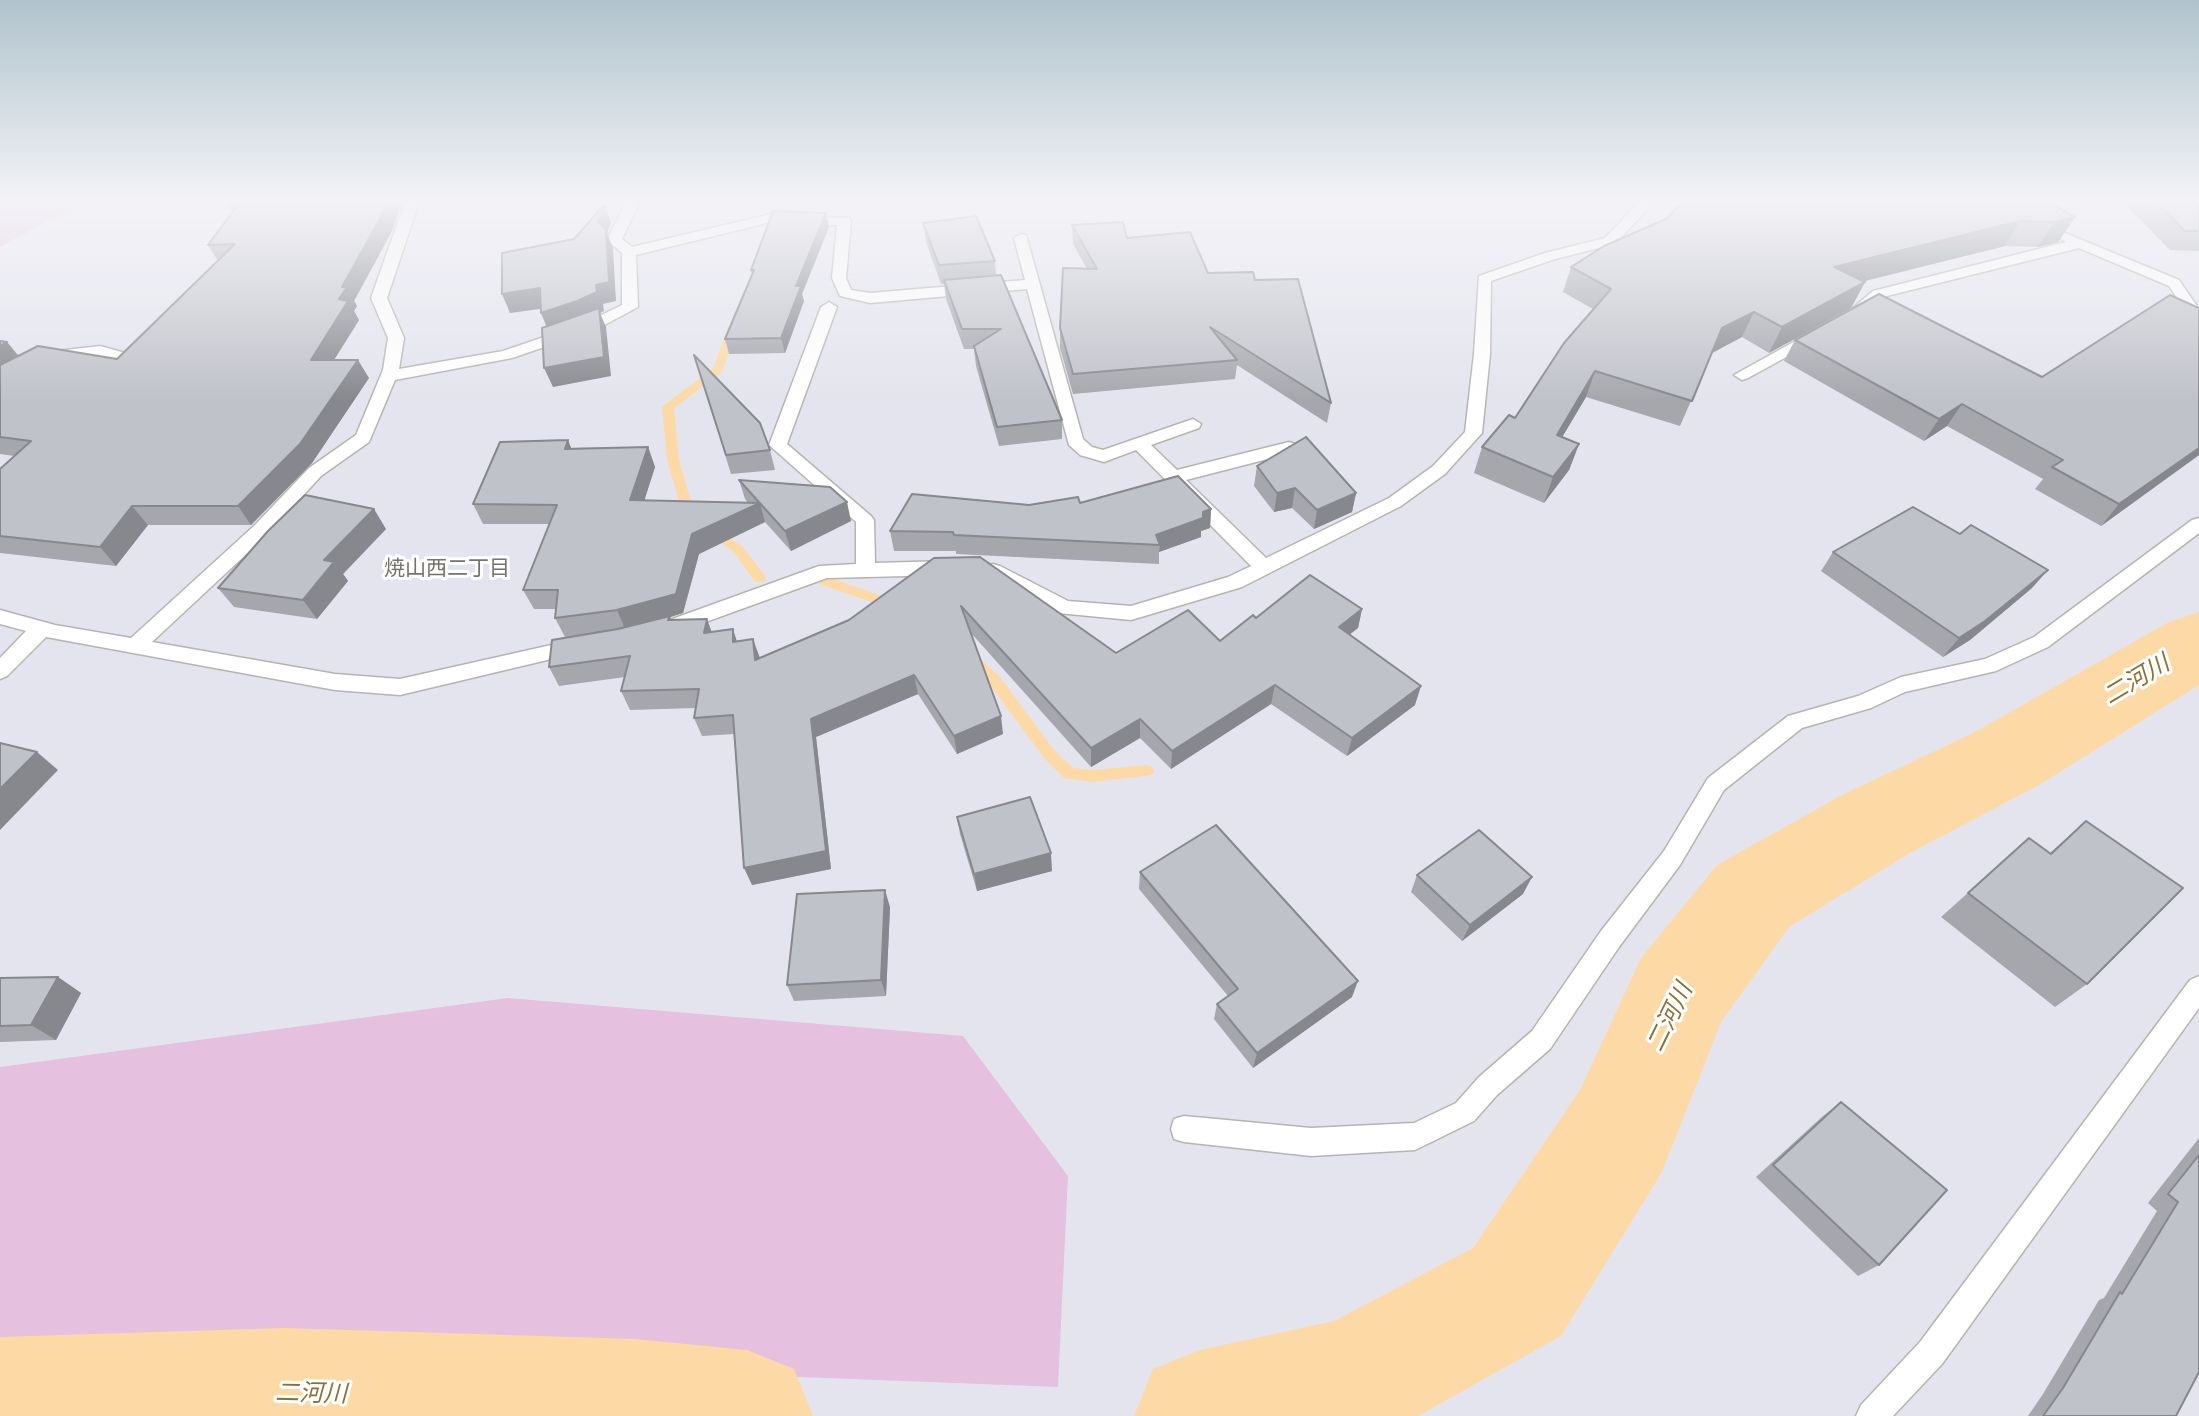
<!DOCTYPE html>
<meta charset="utf-8">
<style>
body{margin:0}
canvas{display:block;background:#e4e4ee}
</style>
<canvas width="2199" height="1416"></canvas>
<script>
const c = document.querySelector('canvas').getContext('2d');
c.lineJoin = 'round';
function fill(path, color) { c.fillStyle = color; c.fill(path, 'evenodd'); }
const poly = rows => new Path2D(rows.map(r => 'M' + r).join(''));
function trace(path, color, width, dash) { c.strokeStyle = color; c.lineWidth = width; c.lineCap = dash ? 'butt' : 'round'; c.setLineDash(dash || []); c.stroke(path); }
function write(font, color, halo, rows, align = 'center') {
  c.font = font + ' Roboto,"Noto Sans JP",sans-serif'; c.lineWidth = 6; c.setLineDash([]); c.textBaseline = 'middle'; c.strokeStyle = halo; c.fillStyle = color; for (const [text, x, y, turn = 0] of rows) {
    c.save(); c.translate(x, y); c.rotate((+turn || 0) * Math.PI / 180); c.textAlign = isNaN(turn) ? turn : align; if (halo) c.strokeText(text, 0, 0); c.fillText(text, 0, 0); c.restore();
  }
}
fill(poly([
 [0,202,94,202,50,220,0,247],
 [508,998,963,1036,1068,1176,1058,1387,28,1347,0,1350,0,1067]
]), '#e5c1df');
fill(poly([
 [733,324,738,327,722,372,674,408,679,460,694,512,699,517,693,521,683,514,667,460,662,407,713,368,728,327,733,324],
 [713,526,743,547,765,576,766,579,765,582,755,582,735,553,709,533,707,530,713,526],
 [825,576,899,602,901,605,894,610,820,584,819,581,820,578,825,576],
 [972,655,977,656,1000,677,1054,750,1073,768,1093,770,1147,765,1152,767,1154,771,1152,775,1093,782,1064,778,1044,758,990,685,967,664,965,660,972,655]
]), '#fddaa5');
fill(poly([
 [2199,612,2199,685,2039,785,1910,853,1789,927,1721,1022,1662,1172,1561,1336,1418,1416,1134,1416,1153,1369,1200,1350,1334,1321,1473,1248,1580,1090,1641,958,1717,865,1842,795,1973,733,2169,622,2199,612],
 [284,1328,635,1339,747,1350,794,1369,813,1416,0,1416,0,1337,284,1328]
]), '#fddaa5');
const minor = poly([
 [405,202,419,202,387,298,404,338,399,369,503,351,585,323,622,305,622,253,607,240,626,202,640,202,622,239,632,247,767,215,849,218,851,221,846,278,851,290,870,293,1025,280,1014,238,1021,234,1026,235,1083,439,1092,447,1103,450,1193,419,1201,424,1199,428,1151,445,1177,470,1289,442,1295,444,1298,448,1295,452,1186,480,1266,558,1389,498,1433,466,1465,432,1474,354,1479,276,1545,253,1605,238,1639,202,1654,202,1615,244,1555,259,1491,281,1490,354,1482,433,1445,474,1401,506,1242,587,1131,620,1058,613,986,576,983,571,986,566,993,564,1000,566,1068,601,1131,606,1228,577,1251,566,1136,450,1104,462,1080,455,1069,445,1027,289,870,303,840,296,832,278,837,225,767,223,636,255,638,307,597,329,512,358,395,380,369,442,321,476,269,533,152,642,335,674,400,679,578,639,585,641,588,646,585,651,400,695,335,690,46,637,7,676,0,679,0,658,26,631,0,624,0,610,55,625,131,638,255,525,309,468,356,435,383,370,388,338,371,298,405,202],
 [2065,233,2179,280,2199,309,2199,325,2194,323,2169,286,2079,248,1883,297,1859,317,1854,319,1846,314,1873,291,2066,242,2058,237,2065,233],
 [829,302,837,307,787,444,871,516,874,520,875,563,947,561,954,563,957,568,954,573,947,575,827,578,678,632,671,634,664,632,661,627,664,622,819,566,856,564,856,522,769,445,821,307,829,302],
 [1817,329,1825,334,1823,337,1748,378,1742,380,1734,375,1817,329],
 [100,346,129,354,131,357,123,362,100,356,57,360,0,389,0,376,8,370,48,352,100,346],
 [2199,518,2199,533,2048,647,1996,671,1905,692,1871,708,1802,728,1724,790,1680,865,1619,947,1550,1049,1497,1095,1474,1121,1415,1150,1311,1156,1184,1142,1174,1139,1171,1129,1174,1119,1184,1116,1311,1128,1414,1123,1456,1103,1479,1077,1532,1031,1601,931,1664,851,1708,778,1788,716,1858,696,1901,677,1985,659,2034,637,2192,520,2199,518],
 [2199,976,2199,1008,1942,1364,1893,1416,1856,1416,1861,1405,1920,1342,2190,980,2199,976]
]);
trace(minor, '#b6b4af', 3);
fill(minor, '#fff');
fill(poly([
 [227,202,402,202,392,231,354,301,357,306,354,311,359,320,334,360,369,378,312,463,251,525,148,525,116,566,0,553,0,469,14,456,0,454,0,341,7,342,19,356,117,359,218,261,208,245,233,212],
 [2123,202,2199,202,2199,251,2170,250],
 [2075,217,2058,242,2038,247,2005,246,1863,281,1865,282,1851,308,1769,353,1742,337,1712,353,1680,426,1586,397,1562,437,1579,444,1569,470,1544,503,1474,473,1482,447,1515,418,1593,309,1563,292,1571,267,1666,219],
 [923,223,995,261,996,275,1062,420,1062,439,999,446,976,366,974,349,964,349,946,299,944,284,941,284,926,242],
 [1072,225,1127,238,1208,273,1255,280,1331,403,1327,423,1237,365,1235,379,1073,394,1060,348,1060,328,1087,269,1073,244],
 [829,227,802,294,804,301,785,353,729,354,725,339,752,275,751,270],
 [1795,340,2042,377,2199,455,2101,526,2035,489,2043,479,1947,426,1924,441,1784,361],
 [694,355,770,450,775,470,731,474],
 [648,447,655,467,644,501,748,503,745,499,739,480,851,521,791,551,765,522,699,554,683,613,670,617,671,620,712,632,737,641,760,658,849,620,934,558,1116,653,1220,641,1256,618,1362,609,1358,628,1350,634,1415,705,1347,756,1271,704,1171,769,1140,738,1091,767,971,633,1003,734,957,754,918,694,816,737,831,869,752,885,734,734,702,736,694,718,696,708,630,710,621,691,625,677,559,686,549,667,590,634,565,637,555,618,556,609,534,609,523,590,549,524,483,524,473,504,571,448],
 [1257,466,1356,493,1352,512,1314,529,1292,508,1274,512,1254,486],
 [1080,503,1211,509,1210,528,1201,531,1201,537,1159,552,1159,564,956,554,956,551,894,551,890,531,1029,505],
 [386,529,343,574,348,581,317,619,234,607,218,588],
 [1960,534,2032,588,1970,640,1943,657,1821,571,1833,552],
 [957,817,1052,871,977,891,960,834],
 [2086,821,2087,984,2055,1007,1941,917,2029,838,2050,853],
 [1140,872,1352,997,1253,1068,1214,1019,1217,1004,1228,996,1139,889],
 [1417,875,1523,894,1462,941,1411,892],
 [890,907,886,996,794,1001,787,985],
 [58,977,81,993,56,1040,0,1042,0,978],
 [1841,1102,1879,1265,1858,1276,1756,1177,1823,1116],
 [2199,1138,2199,1372,2176,1416,2028,1416,2043,1394,2099,1300,2104,1298,2157,1211,2148,1203]
]), '#a5a7ad');
fill(poly([
 [387,202,402,202,392,231,354,301,357,306,354,311,359,320,322,379,311,360,342,287],
 [605,204,611,223,607,233,613,248,616,301,603,304,604,311,600,313,606,327,611,376,553,387,544,368,549,333,541,313,596,285,598,222],
 [826,213,829,227,802,294,804,301,785,353,781,338,796,286],
 [2075,217,2058,242,2038,247,2054,222],
 [2020,221,2005,246,1821,292,1834,267],
 [1865,282,1851,308,1769,353,1782,327],
 [540,288,547,308,510,313,502,294],
 [1754,312,1742,337,1710,354,1722,328],
 [7,342,22,361,0,373,0,346],
 [358,360,369,378,312,463,251,525,238,506],
 [1595,371,1586,397,1548,461,1557,435],
 [1962,404,1947,426,1924,441,1939,419],
 [568,440,576,460,565,449],
 [1579,444,1569,470,1544,503,1553,477],
 [648,447,655,467,638,520,630,500],
 [2199,448,2199,455,2101,526,2119,504],
 [1295,488,1292,508,1274,512,1277,493],
 [1356,493,1352,512,1314,529,1317,510],
 [847,502,851,521,791,551,785,531],
 [760,503,765,522,699,554,683,613,670,617,677,635,625,629,617,610,692,534],
 [132,506,148,525,116,566,100,547],
 [374,509,386,529,343,574,348,581,317,619,303,600,324,560],
 [1211,509,1210,528,1201,531,1201,537,1159,552,1160,545,1156,535],
 [2048,570,2032,588,1970,640,1943,657,1959,638],
 [1362,609,1358,628,1335,646,1339,627],
 [707,619,714,638,704,633],
 [733,629,739,648,733,642],
 [753,639,760,658,755,660],
 [914,675,918,694,816,737,831,869,752,885,744,868,811,719],
 [1275,685,1271,704,1171,769,1172,751],
 [1421,686,1415,705,1347,756,1352,738],
 [1001,716,1003,734,957,754,954,736],
 [1140,719,1140,738,1091,767,1091,748],
 [37,752,58,770,0,830,0,789],
 [1051,853,1052,871,977,891,974,874],
 [1532,877,1523,894,1462,941,1470,925],
 [885,890,890,907,886,996,881,980],
 [58,977,81,993,56,1040,31,1025],
 [1358,981,1352,997,1253,1068,1257,1053]
]), '#86888d');
const building = poly([
 [240,202,387,202,383,213,342,287,347,287,339,299,348,301,311,360,358,360,300,444,238,506,132,506,100,547,0,536,0,469,31,441,0,437,0,365,38,346,117,359,235,244,208,245,240,202],
 [1683,202,2048,202,2075,217,2054,222,2020,221,1834,267,1865,282,1782,327,1754,312,1722,328,1692,401,1595,371,1557,435,1579,444,1553,477,1482,447,1509,415,1515,418,1564,343,1611,289,1571,267,1604,246,1666,219,1683,202],
 [2156,202,2199,202,2199,231,2185,231,2156,202],
 [605,204,598,222,606,229,609,282,596,285,597,292,577,301,541,313,540,288,502,294,502,253,574,239,605,204],
 [773,211,826,213,796,286,801,286,781,338,725,339,754,270,751,270,773,211],
 [976,216,995,261,939,265,923,223,976,216],
 [1123,222,1127,238,1190,232,1208,273,1253,272,1255,280,1298,279,1331,403,1210,327,1237,360,1073,374,1060,328,1063,268,1097,269,1072,225,1123,222],
 [1001,275,1062,420,997,427,974,346,1001,329,962,329,944,280,1001,275],
 [1879,294,2042,377,2170,295,2199,308,2199,448,2119,504,2052,467,2063,460,1962,404,1939,419,1795,340,1879,294],
 [599,308,604,357,544,368,542,328,599,308],
 [0,341,7,342,0,346,0,341],
 [694,355,760,423,770,450,726,455,694,355],
 [1306,437,1356,493,1317,510,1295,488,1277,493,1257,466,1306,437],
 [568,440,565,449,648,447,630,500,760,503,692,534,676,594,617,610,555,618,558,590,523,590,557,505,473,504,500,442,568,440],
 [1178,476,1211,509,1203,512,1203,518,1156,535,1160,545,954,535,953,532,890,531,912,494,1029,505,1078,497,1080,503,1178,476],
 [739,480,830,487,847,502,785,531,739,480],
 [305,495,374,509,324,560,334,562,303,600,218,588,268,531,305,495],
 [1913,507,1960,534,1971,525,2048,570,1985,621,1959,638,1833,552,1913,507],
 [980,557,1116,653,1188,610,1220,641,1253,615,1256,618,1310,575,1362,609,1339,627,1421,686,1352,738,1275,685,1172,751,1140,719,1091,748,961,606,1001,716,954,736,914,675,811,719,826,851,744,868,733,715,694,718,699,689,621,691,630,656,549,667,552,640,618,629,670,616,668,620,707,619,704,633,733,629,733,642,753,639,755,660,849,620,934,558,980,557],
 [0,743,37,752,0,789,0,743],
 [1030,797,1051,853,974,874,957,817,1030,797],
 [2086,821,2183,888,2087,984,1968,893,2029,838,2051,854,2086,821],
 [1216,825,1358,981,1257,1053,1217,1004,1238,989,1140,872,1216,825],
 [1479,830,1532,877,1470,925,1417,875,1479,830],
 [885,890,881,980,787,985,797,894,885,890],
 [58,977,31,1025,0,1026,0,978,58,977],
 [1841,1102,1947,1190,1879,1265,1773,1165,1841,1102],
 [2199,1155,2199,1372,2176,1416,2043,1416,2063,1388,2120,1292,2122,1294,2178,1202,2168,1194,2199,1155]
]);
fill(building, '#c0c2c9');
trace(building, '#86888d', 2);
const sky = c.createLinearGradient(0, 0, 0, 401);
sky.addColorStop(0, '#b0c3cd');
sky.addColorStop(0.5, '#f3f3f7');
sky.addColorStop(1, '#f3f3f700');
c.fillStyle = sky;
c.fillRect(0, 0, 2199, 401);
write('21px', '#76736d', '#fff', [
 ["焼山西二丁目",447,570]
]);
write('italic 24px', '#8c7137', '#fff', [
 ["二河川",2137,681,-31],
 ["二河川",1671,1018,-64],
 ["二河川",311,1395,1]
]);
</script>
